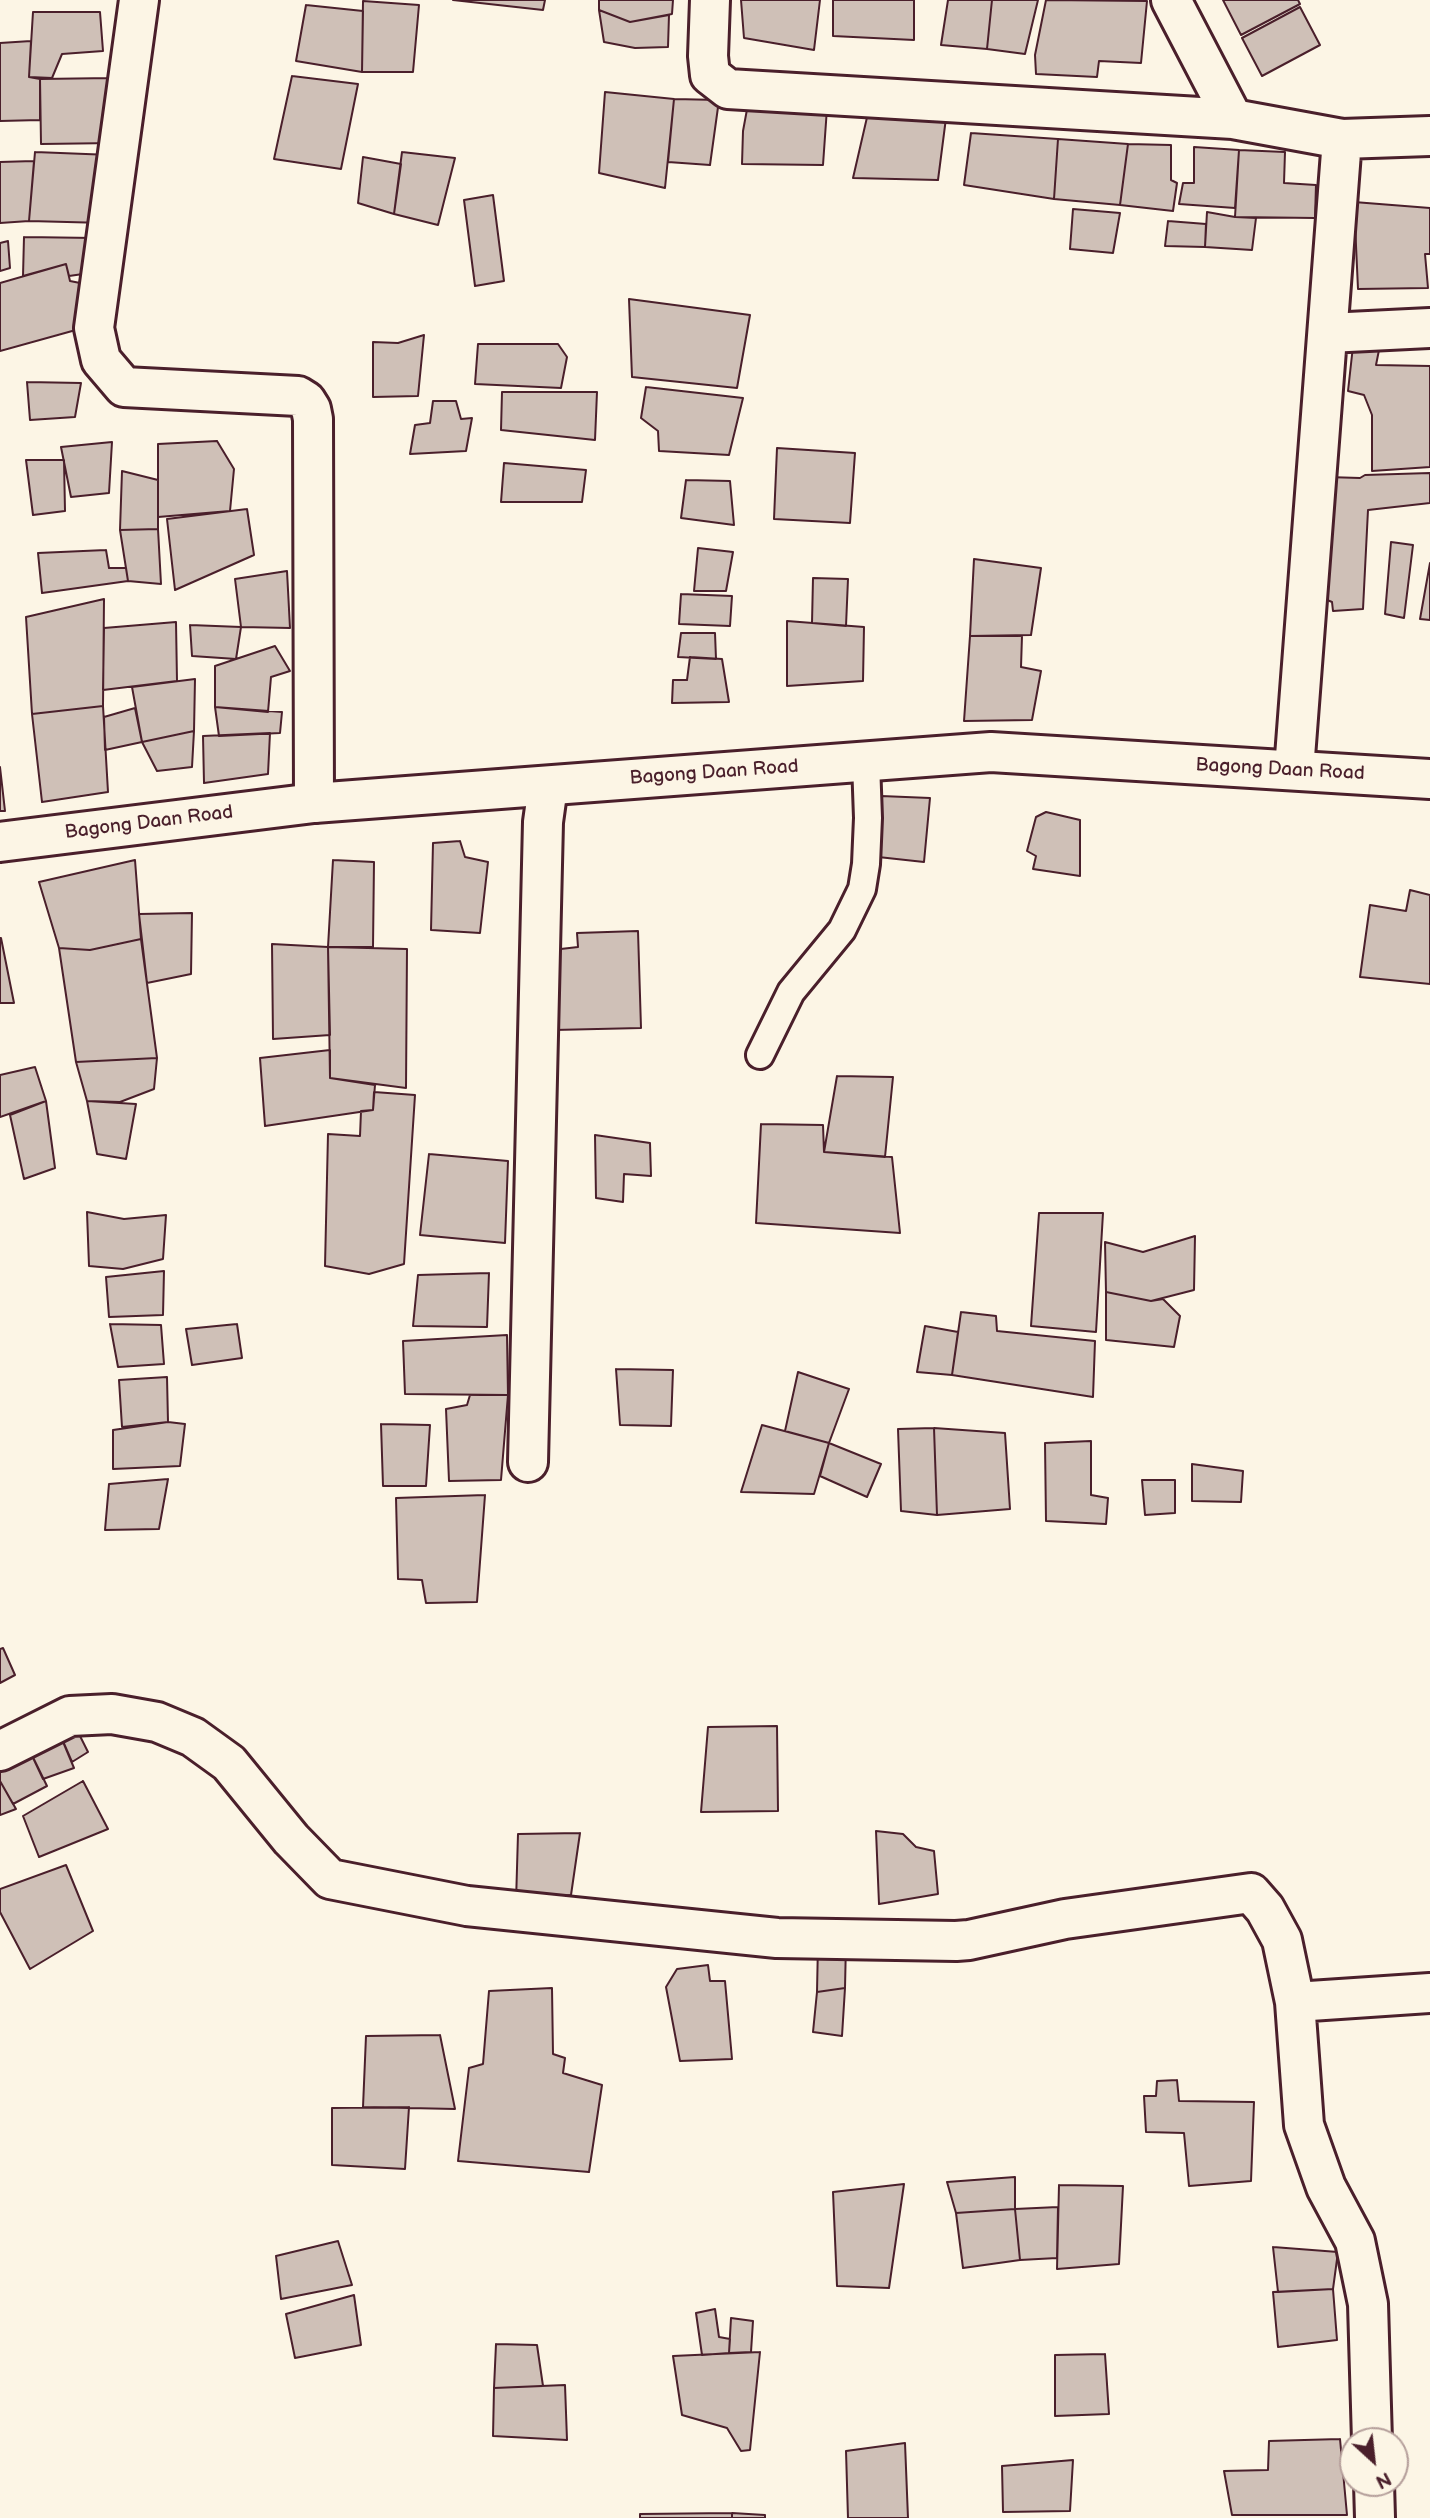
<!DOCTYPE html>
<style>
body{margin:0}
#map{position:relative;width:1430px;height:2518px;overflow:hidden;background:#fcf5e5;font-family:"Balsamiq Sans",sans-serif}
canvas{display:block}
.north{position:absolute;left:1339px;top:2427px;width:70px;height:70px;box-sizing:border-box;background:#fcf5e5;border:2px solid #b59f9b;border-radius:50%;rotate:153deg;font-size:19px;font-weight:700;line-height:28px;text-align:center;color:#4a1f2b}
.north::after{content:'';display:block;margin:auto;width:24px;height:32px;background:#4a1f2b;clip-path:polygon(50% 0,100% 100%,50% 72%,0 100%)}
</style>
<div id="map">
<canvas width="1430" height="2518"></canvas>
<div class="north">N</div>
</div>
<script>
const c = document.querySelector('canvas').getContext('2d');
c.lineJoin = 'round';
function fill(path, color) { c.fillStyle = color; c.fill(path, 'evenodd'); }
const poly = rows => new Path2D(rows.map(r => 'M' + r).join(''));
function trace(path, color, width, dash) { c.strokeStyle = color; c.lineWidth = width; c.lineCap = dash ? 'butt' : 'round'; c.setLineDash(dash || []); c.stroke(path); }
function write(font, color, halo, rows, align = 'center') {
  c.font = font + ' "Balsamiq Sans",sans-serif'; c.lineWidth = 5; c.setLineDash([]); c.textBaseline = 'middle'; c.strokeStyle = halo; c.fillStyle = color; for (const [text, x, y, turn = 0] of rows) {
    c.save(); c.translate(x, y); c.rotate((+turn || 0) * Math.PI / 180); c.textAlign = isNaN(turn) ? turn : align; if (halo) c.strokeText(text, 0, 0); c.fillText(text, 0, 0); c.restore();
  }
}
const building = poly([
 [453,0,545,0,543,10,453,0],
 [599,0,673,0,672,14,630,22,599,10,599,0],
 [741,0,820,0,814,50,744,38,741,0],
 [833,0,914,0,914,40,833,36,833,0],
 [948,0,992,0,987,49,941,45,948,0],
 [992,0,1038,0,1025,54,987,49,992,0],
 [1046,0,1147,1,1141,63,1099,61,1097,77,1036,74,1035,55,1046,0],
 [1223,0,1298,0,1300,4,1241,35,1223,0],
 [363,1,419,5,413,72,362,72,363,1],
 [306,5,363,11,362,72,296,61,306,5],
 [1300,7,1320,45,1262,76,1242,38,1300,7],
 [599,10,630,22,669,15,668,47,635,48,604,42,599,10],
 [33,12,100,12,103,51,62,54,52,78,29,77,33,12],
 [31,41,29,77,40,79,40,120,0,121,0,43,31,41],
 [292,76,358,84,341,169,274,159,292,76],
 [112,78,115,143,41,144,40,79,112,78],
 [605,92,674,99,665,188,599,173,605,92],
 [674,99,719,100,710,165,668,162,674,99],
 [748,104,827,108,823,165,742,164,743,131,748,104],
 [868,113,946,118,938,180,853,178,868,113],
 [971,133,1058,139,1054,199,964,185,971,133],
 [1058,139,1128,144,1120,205,1054,199,1058,139],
 [1128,144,1171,145,1171,180,1177,183,1173,211,1120,205,1128,144],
 [1194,147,1239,150,1235,208,1179,204,1183,183,1194,183,1194,147],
 [1239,150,1285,152,1284,183,1316,185,1315,218,1235,217,1239,150],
 [35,152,111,155,105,223,29,221,35,152],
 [402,152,455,158,438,225,394,214,402,152],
 [363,157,401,164,394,214,358,203,363,157],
 [34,161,29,221,0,223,0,162,34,161],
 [493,195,504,281,475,286,464,200,493,195],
 [1354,202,1430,208,1430,254,1425,254,1428,288,1358,289,1354,202],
 [1073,209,1120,213,1113,253,1070,249,1073,209],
 [1207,212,1235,217,1256,218,1252,250,1205,247,1207,212],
 [1168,221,1206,224,1205,247,1165,246,1168,221],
 [24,237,95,238,90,273,69,276,66,264,23,276,24,237],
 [8,241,10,268,0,271,0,243,8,241],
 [66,264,70,281,85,284,83,328,0,351,0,283,66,264],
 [629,299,750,315,737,388,632,377,629,299],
 [424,335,418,396,373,397,373,342,398,343,424,335],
 [478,344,558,344,567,357,561,388,475,384,478,344],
 [1353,346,1379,350,1376,365,1430,366,1430,467,1372,471,1372,415,1364,395,1348,391,1353,346],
 [27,382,81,383,75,417,30,420,27,382],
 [646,387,743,398,729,455,659,451,658,431,641,418,646,387],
 [502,392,597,392,595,440,501,430,502,392],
 [433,401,456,401,461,419,472,418,466,451,410,454,415,425,430,423,433,401],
 [217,441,234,469,230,511,158,517,158,444,217,441],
 [112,442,109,493,71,497,61,447,112,442],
 [777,448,855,453,850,523,774,519,777,448],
 [26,460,64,460,65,511,33,515,26,460],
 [504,463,586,470,582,502,501,502,504,463],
 [122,471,158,480,158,529,120,530,122,471],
 [1430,473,1430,503,1368,510,1363,609,1333,611,1332,602,1320,597,1327,477,1360,478,1365,475,1430,473],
 [686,480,730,481,734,525,681,518,686,480],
 [247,509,254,555,175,590,167,519,247,509],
 [158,529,161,584,128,581,120,530,158,529],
 [1391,542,1413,545,1404,618,1385,614,1391,542],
 [698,548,733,552,726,591,694,591,698,548],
 [106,550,109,568,126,568,128,581,42,593,38,553,106,550],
 [974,559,1041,568,1031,635,970,636,974,559],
 [1430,563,1430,620,1420,619,1430,563],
 [287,571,290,628,241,627,235,579,287,571],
 [813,578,848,579,846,626,812,623,813,578],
 [681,594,732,596,730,626,679,624,681,594],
 [104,599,103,706,32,714,26,617,104,599],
 [787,621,864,627,863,681,787,686,787,621],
 [176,622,177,681,103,690,104,628,176,622],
 [190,625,241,627,236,659,192,656,190,625],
 [681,633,715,633,716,659,678,657,681,633],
 [970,636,1022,636,1021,667,1041,671,1032,720,964,721,970,636],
 [275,646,290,671,271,677,268,712,215,707,215,666,275,646],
 [690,657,722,659,729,702,672,703,673,680,687,680,690,657],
 [195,679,194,731,142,742,132,687,195,679],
 [103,706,108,792,42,802,32,714,103,706],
 [215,707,282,712,280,733,219,736,215,707],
 [135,708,142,742,105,750,104,717,135,708],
 [194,731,192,767,157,771,142,742,194,731],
 [270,733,268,774,204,783,203,736,270,733],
 [0,767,5,811,0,811,0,767],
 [881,796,930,798,924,862,869,856,880,836,881,796],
 [1046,812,1080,820,1080,876,1033,869,1036,856,1027,851,1036,817,1046,812],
 [460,841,465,857,488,862,480,933,431,930,433,843,460,841],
 [135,860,141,939,90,950,59,948,39,882,135,860],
 [333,860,374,862,373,947,328,947,333,860],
 [1410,890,1430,895,1430,984,1360,977,1370,905,1406,911,1410,890],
 [192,913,191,974,147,983,139,914,192,913],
 [638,931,641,1028,554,1030,552,950,578,947,577,933,638,931],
 [0,938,1,938,14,1003,0,1003,0,938],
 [141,939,157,1058,76,1062,59,948,90,950,141,939],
 [272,944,328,947,330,1035,273,1039,272,944],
 [328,947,407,949,406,1088,330,1078,328,947],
 [330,1050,330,1078,375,1085,373,1110,265,1126,260,1058,330,1050],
 [157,1058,154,1089,120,1102,87,1101,76,1062,157,1058],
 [35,1067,46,1101,0,1117,0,1075,35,1067],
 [837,1076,893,1077,885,1157,824,1152,837,1076],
 [374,1092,415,1095,404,1264,369,1274,325,1266,328,1134,360,1136,361,1111,373,1110,374,1092],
 [46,1101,55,1168,24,1179,10,1115,46,1101],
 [87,1101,136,1104,126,1159,97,1154,87,1101],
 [761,1124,823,1125,824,1152,892,1157,900,1233,756,1223,761,1124],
 [595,1135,650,1143,651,1176,624,1174,623,1202,596,1198,595,1135],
 [429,1154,508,1161,505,1243,420,1235,429,1154],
 [87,1212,124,1219,166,1215,163,1259,123,1269,89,1266,87,1212],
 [1039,1213,1103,1213,1096,1332,1031,1326,1039,1213],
 [1195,1236,1194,1290,1151,1301,1106,1292,1105,1242,1143,1252,1195,1236],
 [164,1271,163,1315,109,1317,106,1277,164,1271],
 [489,1273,487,1327,413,1326,418,1275,489,1273],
 [1106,1292,1151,1301,1163,1299,1180,1316,1174,1347,1106,1340,1106,1292],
 [961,1312,996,1316,997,1331,1095,1341,1093,1397,952,1375,961,1312],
 [110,1324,161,1325,164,1364,118,1367,110,1324],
 [237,1324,242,1358,192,1365,186,1329,237,1324],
 [925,1326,958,1332,952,1375,917,1372,925,1326],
 [507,1335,508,1395,405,1394,403,1341,507,1335],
 [616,1369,673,1370,671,1426,620,1425,616,1369],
 [798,1372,849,1389,829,1443,785,1431,798,1372],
 [167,1377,168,1422,122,1427,119,1380,167,1377],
 [470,1395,508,1395,501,1480,449,1481,446,1409,467,1405,470,1395],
 [168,1422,185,1424,180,1466,113,1469,113,1430,168,1422],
 [381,1424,430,1425,426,1486,383,1486,381,1424],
 [762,1425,829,1443,814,1494,741,1492,762,1425],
 [934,1428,1005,1433,1010,1509,937,1515,934,1428],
 [934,1428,937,1515,901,1511,898,1429,934,1428],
 [1091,1441,1091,1495,1108,1498,1106,1524,1046,1521,1045,1443,1091,1441],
 [829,1443,881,1464,867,1497,820,1476,829,1443],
 [1192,1464,1243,1471,1241,1502,1192,1501,1192,1464],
 [168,1479,159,1529,105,1530,109,1484,168,1479],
 [1142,1480,1175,1480,1175,1513,1145,1515,1142,1480],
 [485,1495,477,1602,426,1603,422,1580,398,1579,396,1498,485,1495],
 [3,1648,15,1675,0,1683,0,1649,3,1648],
 [72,1720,88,1752,72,1762,56,1725,72,1720],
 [56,1725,74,1768,43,1779,27,1745,56,1725],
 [777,1726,778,1811,701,1812,708,1727,777,1726],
 [27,1745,47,1786,13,1804,0,1781,0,1759,27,1745],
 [0,1781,16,1809,0,1815,0,1781],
 [83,1781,108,1829,39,1857,23,1816,83,1781],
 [876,1831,903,1834,916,1847,934,1851,938,1894,879,1904,876,1831],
 [580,1833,571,1895,516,1902,518,1834,580,1833],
 [66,1865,93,1931,30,1969,0,1912,0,1889,66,1865],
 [846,1942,845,1988,817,1992,818,1943,846,1942],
 [708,1965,710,1981,725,1981,732,2059,680,2061,666,1987,677,1969,708,1965],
 [552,1988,553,2054,565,2058,563,2073,602,2085,589,2172,458,2161,469,2068,483,2064,489,1991,552,1988],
 [845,1988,842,2036,813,2032,817,1992,845,1988],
 [440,2035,455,2109,363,2107,366,2036,440,2035],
 [1177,2080,1179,2101,1254,2102,1251,2181,1189,2186,1184,2133,1146,2132,1144,2096,1156,2096,1157,2081,1177,2080],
 [409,2107,405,2169,332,2165,332,2108,409,2107],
 [1015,2177,1015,2209,956,2213,947,2182,1015,2177],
 [904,2184,889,2288,837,2286,833,2192,904,2184],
 [1059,2185,1123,2186,1119,2264,1057,2269,1059,2185],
 [1058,2207,1057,2258,1020,2260,1015,2209,1058,2207],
 [1015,2209,1020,2260,963,2268,956,2213,1015,2209],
 [338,2241,352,2285,281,2299,276,2256,338,2241],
 [1273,2247,1338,2252,1333,2289,1278,2292,1273,2247],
 [1333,2289,1337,2340,1278,2347,1273,2292,1333,2289],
 [354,2295,361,2345,295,2358,286,2314,354,2295],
 [715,2309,719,2337,730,2339,729,2353,702,2355,696,2313,715,2309],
 [731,2318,753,2321,751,2352,729,2353,731,2318],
 [496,2344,537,2345,543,2386,494,2388,496,2344],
 [760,2352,750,2450,741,2451,727,2428,682,2415,673,2356,760,2352],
 [1105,2354,1109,2414,1055,2416,1055,2355,1105,2354],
 [565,2385,567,2440,493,2436,494,2388,565,2385],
 [1340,2439,1347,2515,1232,2515,1224,2471,1268,2470,1269,2441,1340,2439],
 [905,2443,908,2518,848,2518,846,2451,905,2443],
 [1073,2460,1070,2511,1003,2512,1002,2466,1073,2460],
 [732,2513,732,2518,640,2518,640,2514,732,2513],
 [732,2513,765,2515,765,2518,732,2518,732,2513]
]);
fill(building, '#cfc0b7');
trace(building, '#4a1f2b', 2);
const lane = poly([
 [760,1055,791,992,842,930,862,889,866,864,868,818,866,762]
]);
const street = poly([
 [139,0,94,328,101,360,124,387,298,396,306,401,311,409,313,419,314,803],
 [710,0,708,56,710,75,728,89,1233,119,1342,139,1430,136],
 [1171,0,1233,119],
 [1328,333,1430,328],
 [1294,770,1342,139],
 [528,1462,543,822,548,786],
 [0,1751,70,1716,112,1714,157,1722,193,1737,229,1763,291,1839,330,1879,467,1906,777,1938,956,1941,969,1940,1065,1919,1251,1893,1265,1909,1282,1940,1295,2002,1304,2125,1326,2187,1355,2241,1368,2304,1372,2441],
 [1295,2002,1430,1993],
 [1374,2483,1375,2518]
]);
const secondary = poly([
 [0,842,314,803,991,752,1430,779]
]);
trace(lane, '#4a1f2b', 32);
trace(street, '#4a1f2b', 44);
trace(secondary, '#4a1f2b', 44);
trace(lane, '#fcf5e5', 26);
trace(street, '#fcf5e5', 38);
trace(secondary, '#fcf5e5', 38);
write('19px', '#4a1f2b', '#fcf5e5', [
 ["Bagong Daan Road",1280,770,3],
 ["Bagong Daan Road",714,773,-4],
 ["Bagong Daan Road",149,823,-7]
]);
</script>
